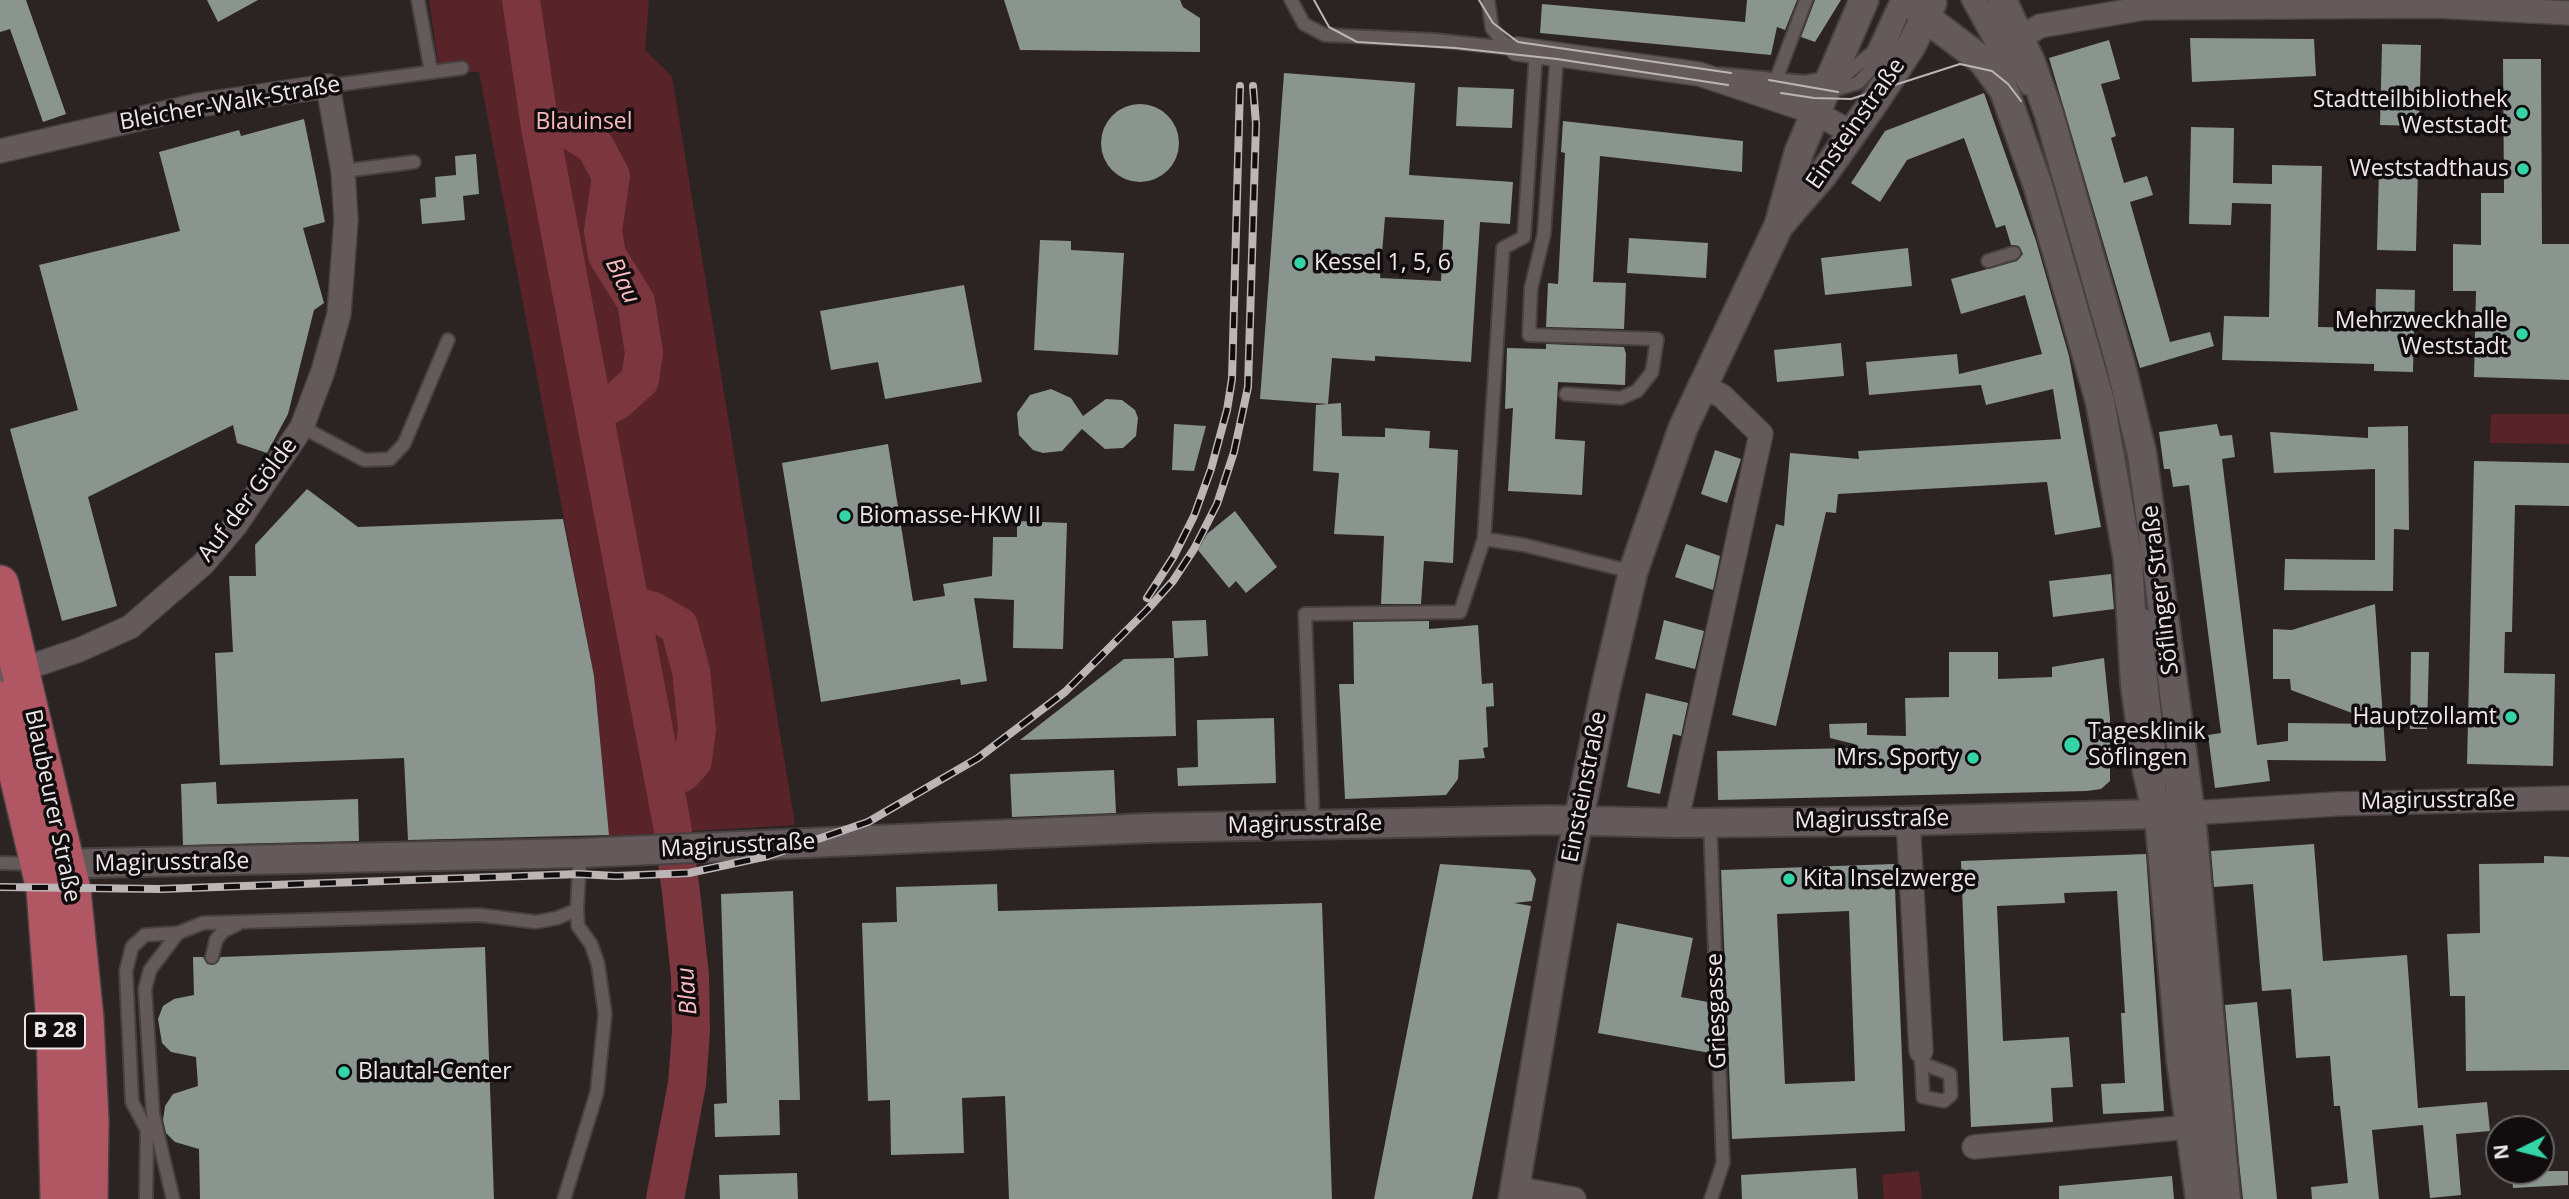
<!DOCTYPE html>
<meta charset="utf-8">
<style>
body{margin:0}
#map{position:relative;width:2569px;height:1199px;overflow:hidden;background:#2c2323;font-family:"Open Sans",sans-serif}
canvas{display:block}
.north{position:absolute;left:2485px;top:1115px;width:70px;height:70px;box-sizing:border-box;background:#110d0e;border:2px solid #696465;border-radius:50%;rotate:264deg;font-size:19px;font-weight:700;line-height:28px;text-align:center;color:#ede7e7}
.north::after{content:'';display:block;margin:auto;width:24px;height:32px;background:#35d4a7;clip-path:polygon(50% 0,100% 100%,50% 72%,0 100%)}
</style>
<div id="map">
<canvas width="2569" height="1199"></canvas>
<div class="north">N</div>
</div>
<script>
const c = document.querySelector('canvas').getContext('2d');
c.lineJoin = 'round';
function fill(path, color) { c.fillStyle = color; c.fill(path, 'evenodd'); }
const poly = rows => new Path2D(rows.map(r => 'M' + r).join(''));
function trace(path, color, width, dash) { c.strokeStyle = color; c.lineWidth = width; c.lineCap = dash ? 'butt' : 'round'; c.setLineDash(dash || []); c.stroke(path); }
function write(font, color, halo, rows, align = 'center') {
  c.font = font + ' "Open Sans",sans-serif'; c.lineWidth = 7; c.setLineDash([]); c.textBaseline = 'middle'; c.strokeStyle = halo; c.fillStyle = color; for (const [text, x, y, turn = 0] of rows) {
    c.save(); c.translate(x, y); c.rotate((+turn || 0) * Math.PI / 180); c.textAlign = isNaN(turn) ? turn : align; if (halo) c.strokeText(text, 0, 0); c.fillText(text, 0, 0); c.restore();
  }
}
fill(poly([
 [429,0,649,0,645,50,672,76,795,825,609,836,594,676,479,72,440,73],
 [2491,414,2569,414,2569,444,2490,443],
 [1919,1171,1922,1199,1884,1199,1882,1175]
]), '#582329');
trace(poly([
 [521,0,540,127,672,825,681,892,690,976,691,1031,687,1084,665,1199],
 [540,127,572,131,595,146,611,176,603,231,607,255,636,302,644,353,640,380,618,400,594,413],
 [630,604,653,611,679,626,691,671,697,729,693,761,682,773,664,781]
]), '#7b363e', 38);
fill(poly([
 [0,0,26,0,66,114,43,122,10,29,0,32],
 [207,0,258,0,218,22],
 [1004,0,1180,0,1183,7,1200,18,1200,52,1020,50],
 [1747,0,1797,0,1785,30,1777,27,1771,55,1540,33,1542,4,1745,22],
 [1815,0,1841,0,1815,42,1801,37],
 [2190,38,2314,39,2316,76,2192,82],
 [2109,40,2120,79,2101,84,2116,136,2111,138,2124,183,2147,176,2153,195,2130,202,2170,342,2210,332,2214,346,2140,368,2049,58],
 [2382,44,2421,45,2419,126,2380,125],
 [2503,59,2541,59,2542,244,2569,244,2569,380,2474,377,2476,291,2453,291,2453,244,2481,245,2481,193,2504,193],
 [1284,73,1415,83,1409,175,1513,182,1510,224,1480,222,1471,362,1375,356,1375,361,1332,358,1328,404,1260,399],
 [1385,217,1444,220,1441,281,1380,278],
 [1458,87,1514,89,1512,128,1456,126],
 [1984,93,2036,241,2069,356,2101,527,2055,535,2047,482,1838,494,1836,513,1826,512,1776,726,1732,715,1776,524,1784,526,1790,453,1859,459,1858,451,2061,439,2053,389,1986,405,1981,385,1869,395,1866,362,1957,354,1959,374,2042,354,2025,295,1961,314,1951,279,2017,261,2023,254,2019,246,2011,245,2005,225,1996,228,1964,138,1907,160,1880,202,1851,183,1885,131],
 '1101 143a39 39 0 1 1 78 0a39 39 0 1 1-78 0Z',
 [304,119,325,222,303,228,324,303,314,310,288,414,267,453,237,443,233,425,88,497,117,606,62,621,10,429,78,410,39,265,180,231,159,152,239,130,241,136],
 [1563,121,1743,141,1742,172,1600,156,1593,282,1626,283,1624,329,1546,327,1548,283,1558,284,1565,153,1561,152],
 [2191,127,2234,128,2233,183,2272,184,2272,165,2322,166,2318,327,2375,328,2376,289,2415,290,2413,372,2374,371,2374,364,2222,360,2224,316,2269,317,2271,204,2232,203,2231,225,2189,224],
 [476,154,479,194,463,196,465,220,422,224,420,199,436,197,435,177,456,175,455,156],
 [2379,168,2418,169,2416,251,2377,250],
 [1629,238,1708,243,1706,278,1627,273],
 [1040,240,1071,241,1071,250,1124,253,1118,355,1034,350],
 [1908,248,1912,286,1825,295,1821,258],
 [964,285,982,382,885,399,878,362,831,370,820,311],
 [1841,343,1844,376,1777,382,1774,350],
 [1546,344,1624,347,1626,354,1625,385,1558,382,1555,439,1585,441,1582,495,1508,491,1513,408,1505,409,1507,348,1546,349],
 [1051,389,1071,398,1083,416,1106,399,1122,400,1135,410,1138,418,1136,436,1123,448,1105,449,1082,429,1062,451,1043,453,1033,450,1019,435,1017,413,1030,395],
 [1341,403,1342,436,1385,437,1385,428,1430,431,1429,448,1458,450,1453,563,1424,561,1421,604,1381,604,1384,536,1334,534,1339,473,1313,471,1316,405],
 [1174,424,1206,426,1194,471,1172,470],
 [2217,424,2220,436,2232,435,2235,457,2222,459,2257,745,2288,741,2288,723,2381,724,2291,690,2290,679,2273,679,2273,629,2292,630,2375,604,2386,761,2267,760,2270,781,2215,788,2208,735,2221,733,2189,485,2173,487,2170,469,2164,469,2159,432],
 [2408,426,2409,530,2394,529,2393,591,2284,590,2285,559,2375,560,2375,469,2274,473,2270,432,2368,438,2368,427],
 [888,444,913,601,945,596,943,584,992,576,993,537,1017,537,1017,521,1067,523,1063,649,1013,648,1014,600,974,598,987,681,961,685,960,679,821,702,782,463],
 [1715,450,1741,459,1727,503,1701,494],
 [2474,461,2569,463,2569,506,2515,505,2512,632,2505,632,2504,673,2555,674,2553,766,2467,764],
 [307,489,358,527,563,519,594,676,609,835,408,840,404,758,220,765,215,653,233,652,229,576,256,576,255,545],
 [1235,511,1277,567,1246,593,1236,581,1229,588,1198,550,1207,534],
 [1686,544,1720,556,1713,590,1675,577],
 [2111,574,2114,609,2053,617,2049,581],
 [1206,620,1208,656,1174,658,1172,621],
 [1664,620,1704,631,1695,669,1655,659],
 [1429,621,1429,629,1478,625,1482,684,1493,683,1494,706,1486,707,1488,747,1483,748,1485,758,1459,760,1458,779,1446,795,1345,799,1339,684,1354,684,1353,622],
 [1949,652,1998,652,1998,679,2052,677,2052,667,2104,658,2110,718,2110,781,2101,789,2087,791,1718,800,1717,751,1854,748,1854,744,1830,738,1829,724,1867,723,1867,735,1906,736,1905,698,1949,697],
 [2411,652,2429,652,2427,729,2410,729],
 [1174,658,1176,736,1020,740,1124,659],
 [1646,693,1688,703,1681,736,1673,734,1660,794,1627,787],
 [1274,718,1276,783,1178,786,1177,768,1198,767,1197,720],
 [1114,770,1116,813,1012,817,1010,774],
 [216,782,217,804,358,799,359,841,183,845,181,784],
 [2314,844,2323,961,2407,955,2418,1108,2487,1102,2490,1131,2456,1134,2461,1195,2430,1198,2423,1125,2372,1130,2379,1199,2312,1199,2311,1187,2348,1183,2340,1106,2334,1106,2330,1056,2296,1058,2291,989,2262,991,2253,884,2214,887,2211,851],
 [2146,854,2164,1111,2103,1114,2101,1084,2125,1083,2121,1013,2125,1013,2117,891,2064,893,2065,903,1997,906,2003,1041,2069,1037,2073,1087,2051,1088,2053,1122,1971,1127,1961,861],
 [2544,856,2569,857,2569,1070,2466,1071,2465,996,2450,996,2447,934,2480,933,2479,864,2544,863],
 [1440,864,1530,870,1536,879,1532,901,1514,903,1531,906,1472,1199,1374,1199],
 [1894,864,1905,1131,1732,1139,1721,870],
 [1849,911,1855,1081,1785,1084,1777,914],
 [997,884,998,911,1322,903,1332,1199,1009,1199,1005,1096,962,1098,964,1153,891,1155,890,1100,868,1101,862,923,897,922,896,887],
 [793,891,800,1100,779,1100,780,1135,715,1137,714,1104,727,1103,721,894],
 [1617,923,1693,938,1681,997,1708,1002,1710,1053,1598,1033],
 [485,947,494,1199,200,1199,199,1149,175,1142,166,1133,163,1120,165,1106,173,1094,198,1086,196,1057,171,1052,162,1043,158,1019,163,1006,174,999,194,995,193,957,203,957,207,964,214,965,221,957],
 [2257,1002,2270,1128,2277,1199,2243,1199,2239,1162,2225,1005],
 [1856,1168,1858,1199,1742,1199,1741,1175],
 [2512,1171,2568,1171,2568,1185,2513,1188],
 [797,1173,798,1199,720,1199,719,1175],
 [2172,1176,2174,1199,2059,1199,2059,1186]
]), '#8a9590');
const service = poly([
 [418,0,431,71],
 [1291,0,1304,24,1325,35,1435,40,1517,49],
 [1488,0,1492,28,1502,41,1511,46],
 [1968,0,2011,79],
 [1980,0,2026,88],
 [1536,51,1524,237,1503,248,1484,539,1524,545,1633,572],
 [1557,53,1544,234,1531,288,1529,335,1657,339,1652,372,1637,391,1621,398,1566,394],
 [1720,74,1805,82,1845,75,1873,52,1897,0],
 [1774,85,1806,0],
 [328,86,462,68],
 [1777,92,1824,93,1858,83,1886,53,1908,0],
 [343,171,414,162],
 [1988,261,2014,253],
 [302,427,364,460,390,459,404,444,448,340],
 [2144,615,2162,781],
 [2170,764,2190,1001,2209,1157],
 [1710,822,1723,1163,1711,1199],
 [1313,824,1305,614,1460,612,1484,539],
 [0,863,37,864],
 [212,957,216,940,223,931,238,924],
 [1921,1051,1923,1097,1944,1101,1951,1095,1950,1074,1921,1063],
 [146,1199,147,1130,132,1102,126,971,132,947,145,935,178,933,203,923,479,915,536,922,557,918,577,910,580,853],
 [173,1199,153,1114,145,989,150,970,178,933],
 [564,1199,597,1092,605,1014,598,964,591,944,578,926,577,910]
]);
const minor = poly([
 [2020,38,2040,26,2145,8,2434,6,2569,13],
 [1517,49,1699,74,1816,113,1852,133],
 [0,151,199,105,328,86,343,171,346,220,339,314,323,371,302,427,235,526,203,564,130,627,79,650,0,677],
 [2190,813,2337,804,2569,798],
 [1908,820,1921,1051],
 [1676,823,1761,434,1722,396,1701,386],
 [1974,1147,2190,1127],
 [1515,1188,1574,1199]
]);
const tertiary = poly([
 [1909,0,1926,18,1983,61,2004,90,2038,186,2100,401,2128,559,2135,684,2147,770,2160,827,2181,1060,2200,1199],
 [2002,0,2031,63,2049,114,2121,366,2142,454,2192,826,2226,1199],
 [1781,223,1824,173,1874,102,1911,46,1932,3],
 [47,864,580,853,1149,828,1549,820,1676,823,1904,821,2190,813],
 [1513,1199,1568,872,1605,691,1633,572,1683,428,1779,225,1799,152,1864,0]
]);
const primary = poly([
 [0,584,72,890,85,1019,90,1121,89,1199],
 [0,700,45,889,55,1022,59,1199]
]);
trace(service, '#484141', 16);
trace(minor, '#484141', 26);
trace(tertiary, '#484141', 32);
trace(primary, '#484141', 40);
trace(service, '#655a5b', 12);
trace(minor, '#655a5b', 23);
trace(tertiary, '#655a5b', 28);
trace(primary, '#b15663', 37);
trace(poly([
 [1314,0,1329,27,1357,42,1455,48,1557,59,1728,85],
 [1479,0,1493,23,1518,42,1731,73],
 [1769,80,1838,92],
 [1781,93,1814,98,1851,99,1960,64,1992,71,2008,84,2021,101]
]), '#bcb5b5', 2);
const rail = poly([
 [1147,598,1174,556,1194,516,1211,469,1227,410,1232,379,1240,86],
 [0,887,161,889,579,874,616,876,689,873,768,856,868,822,978,758,1065,692,1147,610,1173,581,1194,549,1217,504,1234,452,1248,387,1256,124,1253,86]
]);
trace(rail, '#bcb5b5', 8);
trace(rail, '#110d0e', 5, [16]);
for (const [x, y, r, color] of [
 [2522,113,7,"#35d4a7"],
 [2523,169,7,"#35d4a7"],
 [1300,263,7,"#35d4a7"],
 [2522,334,7,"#35d4a7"],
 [845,516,7,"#35d4a7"],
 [2511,717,7,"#35d4a7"],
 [2072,745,9,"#35d4a7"],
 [1973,758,7,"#35d4a7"],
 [1789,879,7,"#35d4a7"],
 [344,1072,7,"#35d4a7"]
]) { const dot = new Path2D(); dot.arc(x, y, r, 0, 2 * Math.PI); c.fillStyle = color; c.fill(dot); trace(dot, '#110d0e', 2.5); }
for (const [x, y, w] of [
 [55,1031,60]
]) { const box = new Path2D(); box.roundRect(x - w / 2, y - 17.5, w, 35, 5); c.fillStyle = '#110d0e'; c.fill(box); trace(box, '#ede7e7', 2); }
write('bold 21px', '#ede7e7', null, [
 ["B 28",55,1031]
]);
write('23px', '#ede7e7', '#110d0e', [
 ["Stadtteilbibliothek",2508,100],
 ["Weststadt",2508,126],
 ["Weststadthaus",2509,169],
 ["Kessel 1, 5, 6",1314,263,"left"],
 ["Mehrzweckhalle",2508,321],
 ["Weststadt",2508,347],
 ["Biomasse-HKW II",859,516,"left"],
 ["Hauptzollamt",2497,717],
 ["Tagesklinik",2088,732,"left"],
 ["Söflingen",2088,758,"left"],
 ["Mrs. Sporty",1959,758],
 ["Kita Inselzwerge",1803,879,"left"],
 ["Blautal-Center",358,1072,"left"]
], 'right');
write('23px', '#ede7e7', '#110d0e', [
 ["Bleicher-Walk-Straße",230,104,-10],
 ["Einsteinstraße",1856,124,-55],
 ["Auf der Gölde",248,500,-53],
 ["Söflinger Straße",2161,590,-97],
 ["Einsteinstraße",1585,787,-79],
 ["Magirusstraße",2438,801,-1],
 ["Blaubeurer Straße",52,806,78],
 ["Magirusstraße",1872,820,-1],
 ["Magirusstraße",1305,825,-1],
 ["Magirusstraße",738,846,-3],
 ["Magirusstraße",172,863,-1],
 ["Griesgasse",1717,1011,-92]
]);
write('23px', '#fab9bc', '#110d0e', [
 ["Blauinsel",584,122]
]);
write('italic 24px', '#fdbcc0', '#110d0e', [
 ["Blau",622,281,64],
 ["Blau",688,991,-94]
]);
</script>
